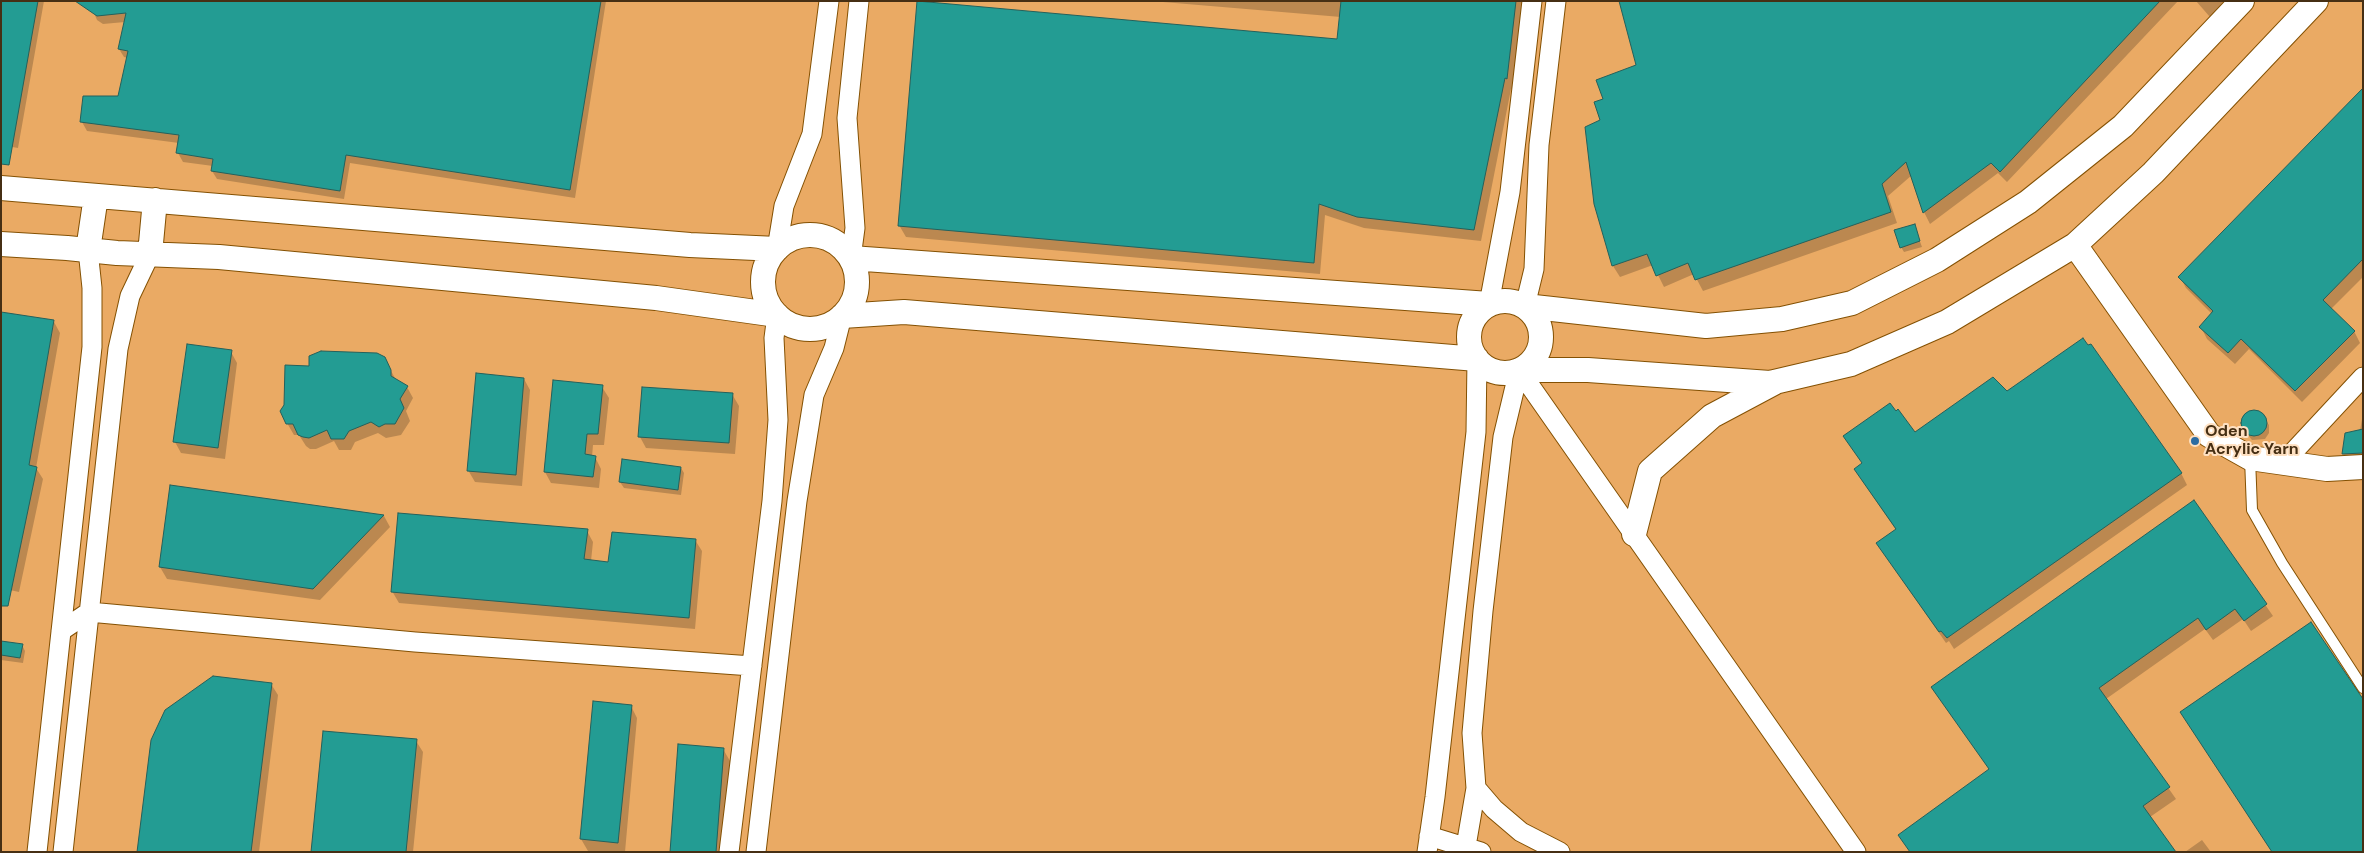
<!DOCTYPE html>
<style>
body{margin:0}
#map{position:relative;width:2364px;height:853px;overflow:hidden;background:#f2b879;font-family:"DM Sans",sans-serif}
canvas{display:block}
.frame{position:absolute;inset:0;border:2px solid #462f14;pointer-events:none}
</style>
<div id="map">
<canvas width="2364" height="853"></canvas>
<div class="frame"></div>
</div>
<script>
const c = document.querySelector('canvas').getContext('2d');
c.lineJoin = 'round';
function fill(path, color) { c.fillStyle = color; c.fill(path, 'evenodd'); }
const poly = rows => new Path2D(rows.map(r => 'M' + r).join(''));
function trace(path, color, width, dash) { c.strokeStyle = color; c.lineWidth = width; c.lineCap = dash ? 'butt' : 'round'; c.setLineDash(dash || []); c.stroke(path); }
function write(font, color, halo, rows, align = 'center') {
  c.font = font + ' "DM Sans",sans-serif'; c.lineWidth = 4; c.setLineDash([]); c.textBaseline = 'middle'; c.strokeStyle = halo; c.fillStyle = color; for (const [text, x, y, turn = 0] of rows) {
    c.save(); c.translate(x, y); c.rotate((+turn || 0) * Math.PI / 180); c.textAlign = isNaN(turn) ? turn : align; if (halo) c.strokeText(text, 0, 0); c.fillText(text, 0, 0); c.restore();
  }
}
fill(poly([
 [1,1,2363,1,2363,852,1,852]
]), '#eaaa64');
fill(poly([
 [1,1,44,1,18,148,1,145],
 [89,1,606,1,575,198,350,163,344,199,217,179,212,171,213,166,183,162,178,153,179,143,87,131,82,122,119,97,128,58,124,57,119,49,125,22,103,24,97,20],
 [1151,1,1523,1,1513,90,1511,89,1481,241,1364,228,1325,215,1320,274,906,237,899,225,1338,40,1341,17],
 [1904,1,2178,1,2007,182,1998,173,1930,224,1924,212,1912,175,1888,196,1897,223,1703,291,1694,274,1664,287,1653,265,1620,277,1613,266,1595,204],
 [2196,1,2224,1,2210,17],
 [2363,90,2363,277,2331,309,2354,331,2360,343,2302,402,2249,349,2235,364,2207,339,2201,327,2212,314,2186,288,2180,277],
 [1914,225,1922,247,1904,252,1901,247],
 [54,322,60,333,36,468,43,479,19,592,1,588],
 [231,352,237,363,225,459,181,453,175,442],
 [384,358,396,380,407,387,413,398,406,411,410,421,401,435,386,438,378,433,355,442,351,450,339,450,334,441,316,449,310,449,306,446,299,435,294,435,287,423,310,367],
 [524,379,530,390,522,486,475,482,468,470],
 [602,387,609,398,604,445,593,445,592,457,595,457,601,469,599,488,551,483,545,472],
 [2007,393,2181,473,2187,485,1954,649,1949,641,1946,643,1877,543,1896,530,1855,470,1863,464,1844,436,1915,434],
 [732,394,739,406,735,454,646,448,640,437],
 [2253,411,2260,413,2269,425,2269,433,2265,439,2252,440,2243,429,2243,417],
 [2363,413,2363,466,2350,466,2343,454,2346,434,2360,431],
 [681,468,684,473,681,495,624,488,620,482],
 [171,486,384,516,390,527,320,600,167,579,160,567],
 [2194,502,2273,616,2251,631,2243,619,2213,640,2205,629,2106,699,2176,799,2150,817,1990,770],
 [587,531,593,542,591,561,609,563,695,540,702,551,695,629,399,603,392,591],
 [1,642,22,645,25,651,23,663,1,660],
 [271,684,278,695,259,852,138,852],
 [631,706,637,718,625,852,588,851,581,839],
 [416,741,423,752,413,852,312,852],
 [723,749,730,761,723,852,671,852],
 [2202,840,2211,852,2185,852]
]), '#0003');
const building = poly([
 [1,1,38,1,9,165,1,164,1,1],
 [75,1,601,1,570,190,346,155,340,191,211,171,213,159,176,153,179,135,80,122,83,96,118,96,128,51,118,49,126,13,97,16,75,1],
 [917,1,1337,39,1341,1,1516,1,1507,79,1505,78,1474,230,1357,217,1319,204,1314,263,898,226,917,1],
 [1619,1,2160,1,2000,172,1991,163,1923,213,1906,162,1882,184,1891,212,1695,280,1688,263,1656,276,1647,254,1612,266,1594,204,1585,127,1600,120,1594,102,1603,99,1596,80,1636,65,1619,1],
 [2363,88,2363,259,2323,300,2355,331,2295,391,2241,339,2228,353,2199,327,2213,311,2178,277,2363,88],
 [1915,224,1920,241,1900,248,1894,230,1915,224],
 [1,312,54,320,29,465,37,467,8,606,1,606,1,312],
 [2083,338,2088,345,2091,344,2182,473,1947,638,1941,631,1939,632,1876,543,1896,529,1854,469,1862,463,1843,436,1890,403,1896,411,1898,409,1915,432,1993,377,2007,391,2083,338],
 [187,344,232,350,218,448,173,442,187,344],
 [321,351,377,353,385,357,391,370,391,376,408,386,400,399,404,408,395,424,385,424,379,427,371,422,349,431,344,439,331,439,327,430,309,438,303,437,298,435,293,424,286,424,280,411,284,405,285,365,309,366,309,356,321,351],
 [476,373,524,378,516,475,467,471,476,373],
 [553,380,603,385,598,434,587,434,585,454,596,456,593,477,544,472,553,380],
 [642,387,733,393,729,443,638,437,642,387],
 '2241 423a13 13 0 1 1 26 0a13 13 0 1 1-26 0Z',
 [2363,429,2363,453,2342,454,2345,433,2363,429],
 [622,459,681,467,678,490,619,482,622,459],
 [170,485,384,515,313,589,159,567,170,485],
 [2194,500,2267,604,2244,621,2235,609,2206,630,2198,618,2099,688,2170,787,2143,806,2176,852,1910,852,1898,835,1989,769,1931,687,2194,500],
 [398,513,588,529,584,559,608,562,612,532,696,539,689,618,391,592,398,513],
 [2311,622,2363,699,2363,852,2272,852,2180,712,2311,622],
 [1,641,23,644,20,658,1,655,1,641],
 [213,676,272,683,251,852,137,852,151,740,165,710,213,676],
 [593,701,632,705,618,843,580,839,593,701],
 [323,731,417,739,406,852,311,852,323,731],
 [678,744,724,748,716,852,670,852,678,744]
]);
fill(building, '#239c93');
trace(building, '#24615c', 1);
const service = poly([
 [2250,458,2252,510,2282,563,2363,688]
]);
const minor = poly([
 [777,249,784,206,812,134,829,1],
 [851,258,855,228,847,118,859,1],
 [1489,304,1510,192,1532,1],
 [1525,306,1534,269,1539,145,1556,1],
 [1519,370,1856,852],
 [2283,463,2363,377],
 [61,631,89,612,415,642,752,666],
 [1476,788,1494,809,1521,832,1560,852],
 [1429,836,1481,852],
 [37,852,92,347,92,288,88,250],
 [63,852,118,349,130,296,150,254],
 [729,852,772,501,778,420,774,338,777,315],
 [756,852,797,501,814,395,834,348,842,316],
 [1427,852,1435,797,1476,432,1477,359],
 [1465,852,1476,788,1472,733,1483,611,1503,437,1519,370]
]);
const tertiary = poly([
 [1,188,690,245,777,249],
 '763 282a47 47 0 1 1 94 0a47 47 0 1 1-94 0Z',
 [1,244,67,248,117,253,219,257,656,298,777,315],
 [2075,245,2209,435,2250,458,2327,469,2363,467],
 [88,250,96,196],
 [150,254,155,200],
 [851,258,1489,304],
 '1469 337a36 36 0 1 1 72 0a36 36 0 1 1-72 0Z',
 [1525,306,1706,326,1782,319,1852,303,1937,260,2028,202,2123,126,2242,1],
 [842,316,904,312,1477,359],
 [1519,370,1588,370,1770,383,1851,364,1947,322,2075,245,2153,173,2316,1],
 [1634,534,1650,471,1712,416,1774,383]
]);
trace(service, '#845103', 12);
trace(minor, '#845103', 21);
trace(tertiary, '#845103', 26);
trace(service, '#fff', 10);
trace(minor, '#fff', 19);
trace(tertiary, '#fff', 24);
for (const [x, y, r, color] of [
 [2195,441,5,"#2c6ca2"]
]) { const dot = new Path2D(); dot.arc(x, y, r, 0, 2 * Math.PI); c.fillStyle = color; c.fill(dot); trace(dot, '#fee0c1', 2); }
write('bold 16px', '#462f14', '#fee0c1', [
 ["Oden",2205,432],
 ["Acrylic Yarn",2205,450]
], 'left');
</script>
